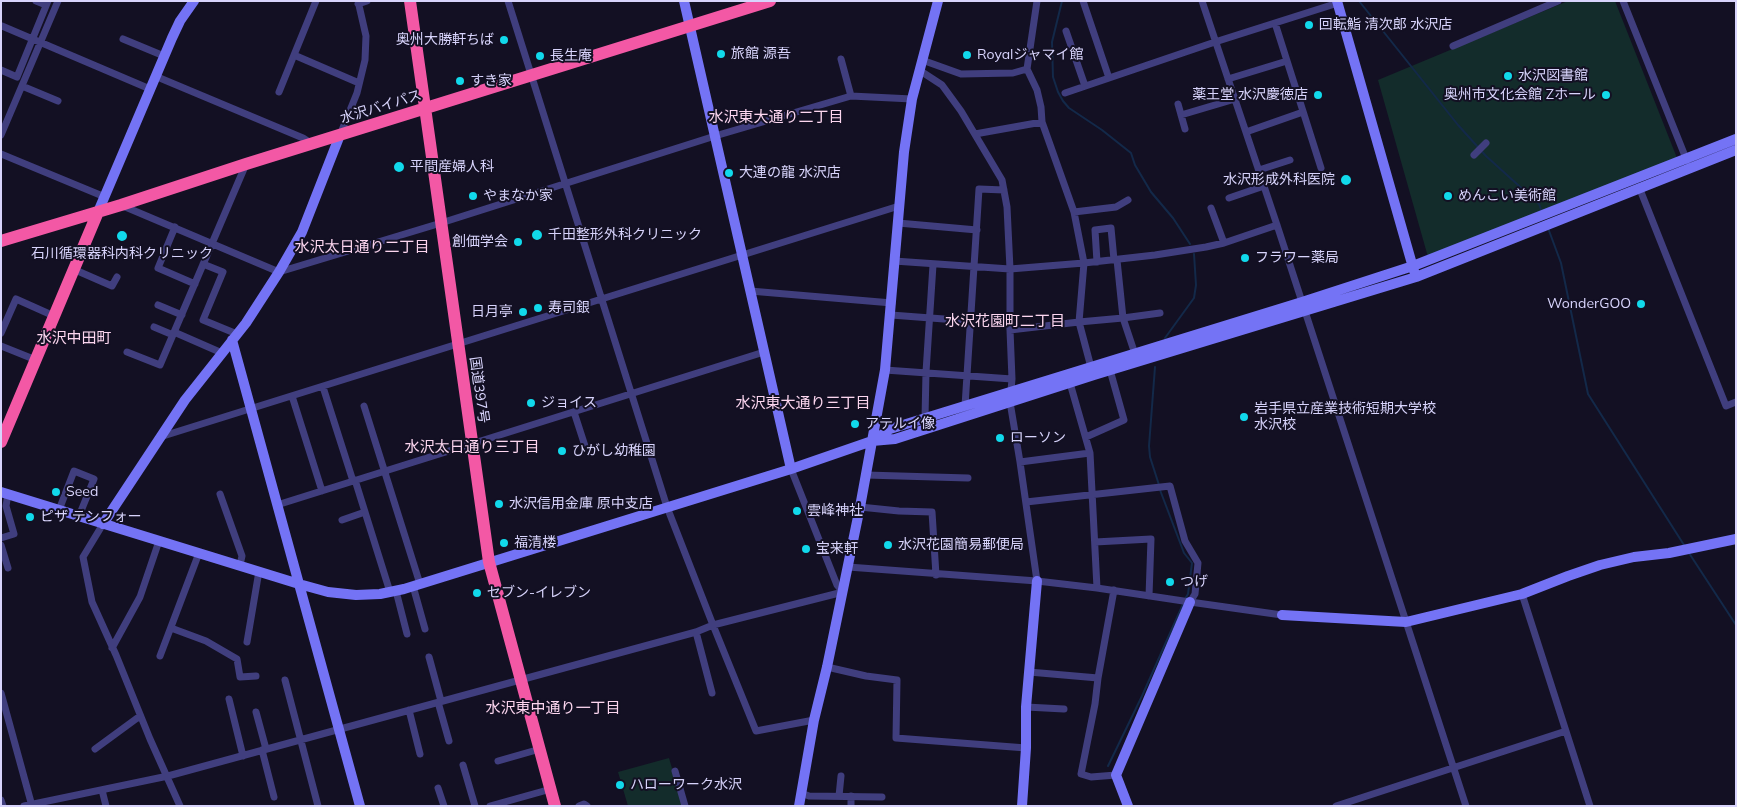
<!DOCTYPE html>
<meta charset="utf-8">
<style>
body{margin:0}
#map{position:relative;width:1737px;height:807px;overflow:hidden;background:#131023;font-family:Mulish,sans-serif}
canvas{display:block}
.frame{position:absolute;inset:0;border:2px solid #d8d4fc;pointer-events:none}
</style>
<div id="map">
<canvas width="1737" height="807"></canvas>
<div class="frame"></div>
</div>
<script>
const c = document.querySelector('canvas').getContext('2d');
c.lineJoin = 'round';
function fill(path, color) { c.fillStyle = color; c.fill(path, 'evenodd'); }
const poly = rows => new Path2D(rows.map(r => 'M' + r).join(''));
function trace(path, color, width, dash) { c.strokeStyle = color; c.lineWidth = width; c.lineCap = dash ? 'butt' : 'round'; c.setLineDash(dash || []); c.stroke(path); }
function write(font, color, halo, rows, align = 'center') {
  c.font = font + ' Mulish,"Noto Sans JP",sans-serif'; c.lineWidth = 4; c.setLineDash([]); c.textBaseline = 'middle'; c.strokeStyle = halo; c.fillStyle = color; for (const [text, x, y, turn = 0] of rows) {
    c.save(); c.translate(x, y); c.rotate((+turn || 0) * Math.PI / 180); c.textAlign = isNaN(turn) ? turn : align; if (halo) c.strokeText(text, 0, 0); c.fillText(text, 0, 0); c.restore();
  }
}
fill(poly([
 [1568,1,1615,1,1677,158,1428,257,1378,80],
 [669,758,683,806,628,806,618,772]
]), '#132c2b');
trace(poly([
 [1062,1,1052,42,1053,77,1058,92,1063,101,1069,108,1102,130,1131,153,1135,165,1151,192,1173,218,1190,244],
 [1359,1,1458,125,1486,156,1539,204,1542,212],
 [1548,228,1561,263,1588,394,1684,545],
 [1165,338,1194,298,1196,285,1194,254],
 [1155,367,1149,446,1150,457,1159,485],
 [1160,490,1184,553,1192,563,1188,594,1185,599],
 [1689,553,1736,625],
 [1108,766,1142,696,1183,604]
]), '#132949', 2);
trace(poly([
 [36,1,46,5],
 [316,1,294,55,359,83],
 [1083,1,1109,78],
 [1202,1,1277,225,1466,806],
 [1623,1,1687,161],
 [358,4,367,1],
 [1275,23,1321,168],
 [2,26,150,89],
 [1066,31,1085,86],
 [123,39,164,56],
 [1453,46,1558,1],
 [841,59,851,96],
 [922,60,961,74,1013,73,1027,69,1037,1],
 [1,70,17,77,48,1],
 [919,70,942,85,961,111,1002,180,1007,207,1010,269,1010,330,1012,379,1010,402,1020,462,1037,581],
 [155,76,303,138,312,144],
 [1228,79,1287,61],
 [22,86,58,101],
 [279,92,294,55],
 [1065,93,1215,42,1338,3],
 [1178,104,1185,129],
 [1181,115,1235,99],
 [1042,122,1074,212,1084,263,1079,322,1123,318,1117,260],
 [1246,132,1303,112],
 [975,134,1042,122,1041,107,1037,90,1027,69],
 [1,135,58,1],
 [340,135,357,93,365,60,366,36,358,1],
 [1,154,105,197],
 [1474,155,1486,143],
 [1259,170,1290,160],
 [1639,187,1726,406,1736,402],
 [1229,198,1264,186],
 [123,206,279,272,441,223,715,136,851,96,912,99],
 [1211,208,1224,243],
 [1074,212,1116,207,1128,200],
 [898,223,977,230],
 [175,227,158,268,195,284],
 [894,261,1010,269,1084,263,1155,255,1206,247,1224,243,1277,225],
 [1097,262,1095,230,1111,228,1114,260],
 [203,264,223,272,203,320,237,334],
 [73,269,112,286,117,277],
 [750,291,892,303],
 [158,305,182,315],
 [891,315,1010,324],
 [154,327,173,335],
 [1010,330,1079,322,1092,371],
 [174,332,222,353],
 [1,333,16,299,54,316],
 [1,346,36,360],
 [127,352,160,365,246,164],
 [1136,357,1123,318,1160,313],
 [885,370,1012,379],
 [1070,383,1090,453,1097,588],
 [323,387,353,481],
 [292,396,322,491],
 [364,406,420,584],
 [965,406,979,189,1004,190],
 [574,412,585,446],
 [925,418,926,372,933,265],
 [160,437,899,206],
 [1086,437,1124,420,1110,370],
 [1020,462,1090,453],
 [791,469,837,585,843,592,713,625,756,731,814,720],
 [866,475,968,478],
 [355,480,390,592],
 [220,494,242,556,240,565],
 [1026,502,1170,486,1185,541,1198,563,1195,594,1190,602,1282,615],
 [277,505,764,352],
 [860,507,899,511,932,512,936,575],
 [59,510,74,471,94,479,79,516],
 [342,520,365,512],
 [103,524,83,557,92,602,116,655,150,739,180,806],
 [1,538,14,534,6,506,8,494],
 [1095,542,1151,539,1149,596],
 [1,545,8,568],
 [848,567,1037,581,1097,588,1190,602],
 [413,586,425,629],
 [1114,590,1098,678,1095,704,1081,774,1091,777,1116,775],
 [396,591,407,634],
 [1522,594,1590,806],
 [171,628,206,641,237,659,240,677,256,676],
 [696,632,712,693],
 [247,642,259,571],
 [112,648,140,597,159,541],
 [160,656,199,553],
 [429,657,441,701],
 [827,667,866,676,897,680,896,738,1026,748],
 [1029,672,1098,678],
 [285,680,318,806],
 [1,693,32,806],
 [229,699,243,756],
 [438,702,449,741],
 [1026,707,1064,709],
 [409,710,420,754],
 [256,712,266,749],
 [95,749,140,716],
 [262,750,274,797],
 [498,761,540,749],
 [463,765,475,806],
 [675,771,685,806],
 [438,788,444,806],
 [102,790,106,806],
 [801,793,809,796,882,797],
 [839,796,841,776],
 [851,796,851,806],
 [1,800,3,806],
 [24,806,168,776,696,632,713,625,667,507,508,1],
 [490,806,551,789],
 [579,806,584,804,587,806],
 [1336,806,1566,731]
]), '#403e7e', 7);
trace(poly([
 [684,1,791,469],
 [1337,1,1414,271],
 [98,212,172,38,180,21,194,1],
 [232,340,360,806],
 [873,441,890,429,1302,302,1413,266,1736,139],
 [1,492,299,584,328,592,356,595,380,594,404,589,791,469,872,441,895,439,1094,375,1416,277,1736,150],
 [103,524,185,400,246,323,279,272,302,232,340,135],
 [1282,615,1406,622,1522,594,1568,576,1600,565,1634,557,1669,553,1736,539],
 [799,806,814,720,827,667,860,507,885,370,904,152,912,99,938,1],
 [1022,806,1026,748,1026,707,1037,581],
 [1128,806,1116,775,1190,602]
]), '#7473f5', 10);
trace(poly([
 [410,1,489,562,555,806],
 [1,241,121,205,246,164,770,1],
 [1,442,98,212]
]), '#f358a5', 12);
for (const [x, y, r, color] of [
 [1309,25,5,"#11d9eb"],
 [504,40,5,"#11d9eb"],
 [721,54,5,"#11d9eb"],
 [967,55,5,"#11d9eb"],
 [540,56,5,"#11d9eb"],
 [1508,76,5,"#11d9eb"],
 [460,81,5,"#11d9eb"],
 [1318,95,5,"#11d9eb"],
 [1606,95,5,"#11d9eb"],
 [399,167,6,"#11d9eb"],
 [729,173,5,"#11d9eb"],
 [1346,180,6,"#11d9eb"],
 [473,196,5,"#11d9eb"],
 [1448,196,5,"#11d9eb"],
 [537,235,6,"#11d9eb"],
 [122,236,6,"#11d9eb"],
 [518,242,5,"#11d9eb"],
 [1245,258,5,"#11d9eb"],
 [1641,304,5,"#11d9eb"],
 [538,308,5,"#11d9eb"],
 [523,312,5,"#11d9eb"],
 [531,403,5,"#11d9eb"],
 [1244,417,5,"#11d9eb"],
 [855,424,5,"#11d9eb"],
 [1000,438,5,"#11d9eb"],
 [562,451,5,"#11d9eb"],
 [56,492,5,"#11d9eb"],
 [499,504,5,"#11d9eb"],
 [797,511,5,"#11d9eb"],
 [30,517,5,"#11d9eb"],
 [504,543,5,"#11d9eb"],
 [888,545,5,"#11d9eb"],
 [806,549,5,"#11d9eb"],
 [1170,582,5,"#11d9eb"],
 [477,593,5,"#11d9eb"],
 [620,785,5,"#11d9eb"]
]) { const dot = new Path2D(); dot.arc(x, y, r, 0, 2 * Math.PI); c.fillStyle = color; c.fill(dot); trace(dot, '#131023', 2); }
write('14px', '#d8d4fc', '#131023', [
 ["回転鮨 清次郎 水沢店",1319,25],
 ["奥州大勝軒ちば",494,40,"right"],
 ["旅館 源吾",731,54],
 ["Royalジャマイ館",977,55],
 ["長生庵",550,56],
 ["水沢図書館",1518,76],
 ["すき家",470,81],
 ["薬王堂 水沢慶徳店",1308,95,"right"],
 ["奥州市文化会館 Zホール",1596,95,"right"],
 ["平間産婦人科",410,167],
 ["大連の龍 水沢店",739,173],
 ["水沢形成外科医院",1335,180,"right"],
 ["やまなか家",483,196],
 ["めんこい美術館",1458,196],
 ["千田整形外科クリニック",548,235],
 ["創価学会",508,242,"right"],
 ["石川循環器科内科クリニック",122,254,"center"],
 ["フラワー薬局",1255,258],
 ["WonderGOO",1631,304,"right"],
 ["寿司銀",548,308],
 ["日月亭",513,312,"right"],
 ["ジョイス",541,403],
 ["岩手県立産業技術短期大学校",1254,409],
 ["水沢校",1254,425],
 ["アテルイ像",865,424],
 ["ローソン",1010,438],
 ["ひがし幼稚園",572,451],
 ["Seed",66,492],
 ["水沢信用金庫 原中支店",509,504],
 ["雲峰神社",807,511],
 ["ピザ テンフォー",40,517],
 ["福清楼",514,543],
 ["水沢花園簡易郵便局",898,545],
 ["宝来軒",816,549],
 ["つげ",1180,582],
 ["セブン-イレブン",487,593],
 ["ハローワーク水沢",630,785]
], 'left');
write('14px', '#d8d4fc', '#131023', [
 ["水沢バイパス",381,107,-17],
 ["国道397号",479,390,82]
]);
write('15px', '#fcd6ef', '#131023', [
 ["水沢東大通り二丁目",776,117],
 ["水沢太日通り二丁目",362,247],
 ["水沢花園町二丁目",1005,321],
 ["水沢中田町",74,338],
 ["水沢東大通り三丁目",803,403],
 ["水沢太日通り三丁目",472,447],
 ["水沢東中通り一丁目",553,708]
]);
</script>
